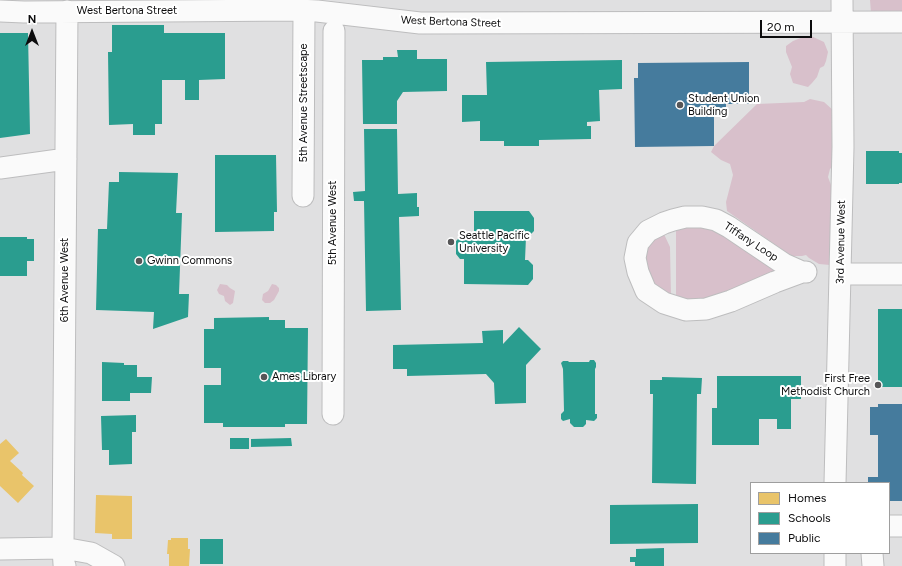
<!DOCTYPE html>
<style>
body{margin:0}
#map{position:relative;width:902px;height:566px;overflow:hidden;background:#e0e0e1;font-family:Figtree,sans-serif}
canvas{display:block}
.legend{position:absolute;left:750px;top:482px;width:140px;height:72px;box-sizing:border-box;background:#fff;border:1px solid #9e9e9e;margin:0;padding:5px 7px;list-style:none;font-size:12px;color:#0c0c0d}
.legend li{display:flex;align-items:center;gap:8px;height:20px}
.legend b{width:20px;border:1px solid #9e9e9e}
.north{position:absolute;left:12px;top:12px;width:40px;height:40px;-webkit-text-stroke:3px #fff;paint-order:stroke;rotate:0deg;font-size:11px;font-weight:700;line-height:16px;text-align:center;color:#0c0c0d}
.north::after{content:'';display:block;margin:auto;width:14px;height:18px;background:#0c0c0d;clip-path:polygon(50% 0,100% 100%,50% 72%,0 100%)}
.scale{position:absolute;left:760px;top:20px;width:52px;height:18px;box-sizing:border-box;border:2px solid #0c0c0d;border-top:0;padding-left:5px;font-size:12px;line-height:14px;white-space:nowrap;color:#0c0c0d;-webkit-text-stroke:3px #fff;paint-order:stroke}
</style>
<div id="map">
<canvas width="902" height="566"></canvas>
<ul class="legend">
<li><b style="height:11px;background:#e9c46a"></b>Homes</li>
<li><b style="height:11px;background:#2a9d8f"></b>Schools</li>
<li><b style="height:11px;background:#457b9d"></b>Public</li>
</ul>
<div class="north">N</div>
<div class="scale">20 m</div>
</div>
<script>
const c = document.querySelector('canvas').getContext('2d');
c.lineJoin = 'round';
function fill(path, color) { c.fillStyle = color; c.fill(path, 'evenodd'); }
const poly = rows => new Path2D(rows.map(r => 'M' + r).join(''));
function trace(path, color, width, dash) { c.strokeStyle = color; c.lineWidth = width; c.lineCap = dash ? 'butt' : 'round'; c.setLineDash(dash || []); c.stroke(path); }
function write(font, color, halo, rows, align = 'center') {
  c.font = font + ' Figtree,sans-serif'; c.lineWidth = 4; c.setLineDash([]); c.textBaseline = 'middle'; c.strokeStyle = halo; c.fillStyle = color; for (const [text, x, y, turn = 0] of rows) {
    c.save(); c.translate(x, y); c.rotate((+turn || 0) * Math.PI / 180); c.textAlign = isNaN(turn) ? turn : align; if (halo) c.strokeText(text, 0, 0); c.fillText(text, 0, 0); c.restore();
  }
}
fill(poly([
 [870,0,902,0,902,13,871,13],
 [811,36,824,42,828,52,826,61,824,66,820,68,817,77,812,83,808,87,793,83,790,74,792,67,786,52,786,46,793,41,803,37],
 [810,99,824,102,834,111,840,158,830,169,828,177,834,193,830,265,819,264,809,258,806,255,802,256,792,256,784,251,727,211,726,202,733,175,730,164,721,160,711,152,714,146,757,104,804,102],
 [676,225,718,228,777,271,708,301,686,302,676,298],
 [663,232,670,247,671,297,658,288,652,281,645,260,649,244],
 [220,284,227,285,230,288,235,291,233,303,230,305,225,301,224,296,219,294,217,290],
 [272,284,276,285,279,288,279,291,274,300,270,303,265,303,262,300,263,294,268,291]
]), '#d8c0cb');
fill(poly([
 [6,439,19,453,10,461,23,473,22,475,34,486,18,503,0,486,0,444],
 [96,495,132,496,132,539,112,539,112,534,95,533],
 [171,538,188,538,188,549,190,549,189,566,169,566,169,554,167,554,168,540,171,540]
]), '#e9c46a');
fill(poly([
 [112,25,164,25,164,33,225,33,225,79,199,80,199,100,185,100,185,80,162,80,162,124,155,124,155,135,133,135,133,124,109,125,108,52,112,52],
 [0,33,28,33,30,134,0,138],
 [397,50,417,50,417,59,447,59,447,91,403,92,397,101,397,124,363,124,362,60,383,60,383,57,398,57],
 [622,60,622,89,599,90,600,121,587,122,587,126,591,126,591,139,539,140,539,146,504,146,504,141,480,141,480,121,462,122,462,95,487,95,486,62],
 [364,129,397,129,398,194,417,193,417,207,419,207,419,216,399,217,401,310,366,311,364,201,354,201,353,192,365,191],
 [866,151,899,151,899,153,902,153,902,183,899,183,899,184,866,184],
 [215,155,276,155,277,212,274,212,274,231,215,232],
 [119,172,178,173,176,213,182,213,179,294,189,294,188,317,153,329,154,312,96,310,98,229,107,229,109,182,119,182],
 [474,211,529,211,534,218,534,231,528,237,526,237,525,260,528,260,533,265,533,279,528,285,464,284,464,259,460,259,456,254,456,241,461,236,474,237],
 [0,237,27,237,27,239,34,239,34,261,27,261,27,276,0,276],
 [878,309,902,309,902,387,878,387],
 [269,317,269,320,285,320,285,328,308,328,307,424,285,424,285,427,223,427,223,423,204,423,204,385,221,385,221,368,204,368,204,329,214,329,214,318],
 [519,327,541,349,526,365,526,403,495,404,494,383,486,374,407,376,407,369,393,369,393,345,483,343,482,331,503,330,503,344],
 [590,360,594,360,596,363,596,367,595,369,595,414,597,414,597,418,594,421,586,420,586,424,583,427,574,427,570,423,570,419,563,421,561,419,561,414,564,411,563,369,561,363,563,361,568,361,569,362,589,362],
 [102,362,124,363,124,365,137,365,137,377,152,377,151,393,130,393,130,401,102,401],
 [717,376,801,376,801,399,791,399,791,429,777,429,777,419,759,419,759,445,712,445,712,408,717,408],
 [662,377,702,378,701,394,697,394,696,484,652,483,653,394,650,394,650,380,662,380],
 [136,415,136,432,132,432,132,464,109,465,109,450,102,450,101,416],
 [230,438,249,438,249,449,230,449],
 [291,438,292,446,251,447,251,439],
 [698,504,698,543,610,544,610,505],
 [200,539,223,539,223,564,200,564],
 [664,548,664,566,635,566,635,562,630,562,630,557,636,557,636,549]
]), '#2a9d8f');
fill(poly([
 [749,62,749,104,726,104,726,114,714,115,714,146,635,147,634,78,638,78,638,63],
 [878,404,902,404,902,501,889,501,889,483,868,483,868,477,878,477,878,435,870,435,870,407,878,407]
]), '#457b9d');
const minor = poly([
 [0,11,24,12,298,10,317,11,420,23,902,22],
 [67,11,63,548,91,553,114,566],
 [0,168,66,159],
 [303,196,304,10],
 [802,272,775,282,731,301,706,309,686,310,664,303,646,291,638,272,635,258,638,243,648,231,664,223,673,220,685,217,702,217,716,220,729,227,784,264,802,272,806,272],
 [841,274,902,274],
 [333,414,334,31],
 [835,483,843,147,842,0],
 [889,526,902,526],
 [0,549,63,548,64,564,65,566],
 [872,553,873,566],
 [835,566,835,553]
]);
trace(minor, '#bdbdbe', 23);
trace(minor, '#fafafa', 21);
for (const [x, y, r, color] of [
 [680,105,4,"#565657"],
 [451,242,4,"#565657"],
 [139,261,4,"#565657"],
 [264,377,4,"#565657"],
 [878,385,4,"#565657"]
]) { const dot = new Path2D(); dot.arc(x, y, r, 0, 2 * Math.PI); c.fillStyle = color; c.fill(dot); trace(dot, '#fff', 1.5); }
write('11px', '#0c0c0d', '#fff', [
 ["West Bertona Street",127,11],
 ["West Bertona Street",451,22,2],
 ["5th Avenue Streetscape",304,103,-90],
 ["5th Avenue West",333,223,-90],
 ["Tiffany Loop",751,242,33],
 ["3rd Avenue West",841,242,-89],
 ["6th Avenue West",65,280,-90]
]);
write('11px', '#0c0c0d', '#fff', [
 ["Student Union",688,99],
 ["Building",688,112],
 ["Seattle Pacific",459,236],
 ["University",459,249],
 ["Gwinn Commons",147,261],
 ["Ames Library",272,377],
 ["First Free",870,379,"right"],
 ["Methodist Church",870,392,"right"]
], 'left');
</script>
